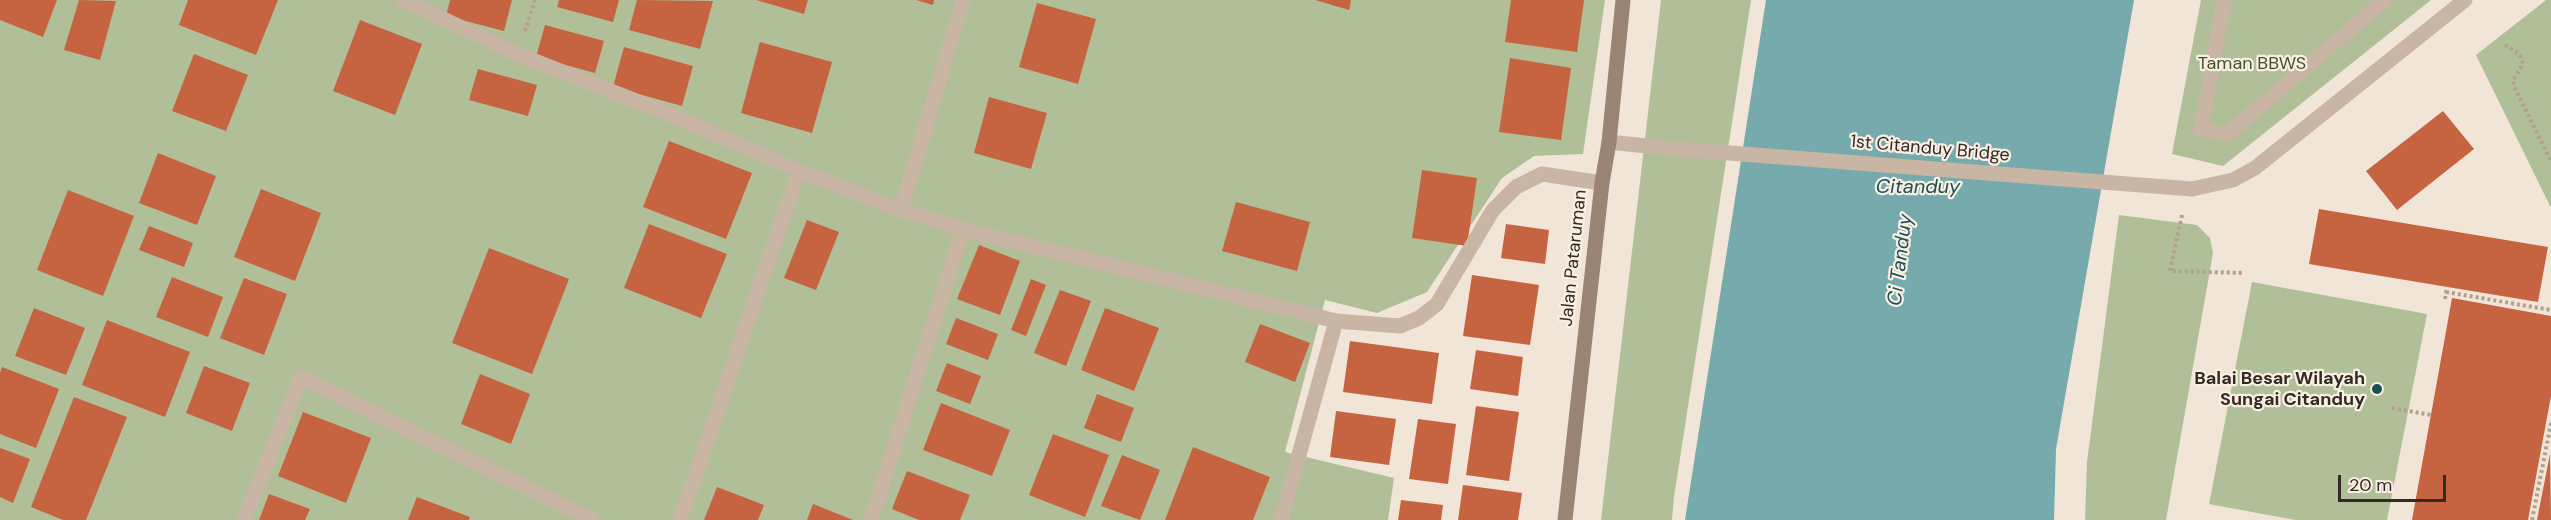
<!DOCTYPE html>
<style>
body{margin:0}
#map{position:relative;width:2551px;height:520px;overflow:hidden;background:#f1e5d7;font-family:"DM Sans",sans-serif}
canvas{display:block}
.scale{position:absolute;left:2338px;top:475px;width:108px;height:27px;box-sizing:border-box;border:3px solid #342a25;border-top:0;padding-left:8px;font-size:18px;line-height:21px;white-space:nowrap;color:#342a25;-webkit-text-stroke:4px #f9efe3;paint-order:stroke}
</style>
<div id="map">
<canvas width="2551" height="520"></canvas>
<div class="scale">20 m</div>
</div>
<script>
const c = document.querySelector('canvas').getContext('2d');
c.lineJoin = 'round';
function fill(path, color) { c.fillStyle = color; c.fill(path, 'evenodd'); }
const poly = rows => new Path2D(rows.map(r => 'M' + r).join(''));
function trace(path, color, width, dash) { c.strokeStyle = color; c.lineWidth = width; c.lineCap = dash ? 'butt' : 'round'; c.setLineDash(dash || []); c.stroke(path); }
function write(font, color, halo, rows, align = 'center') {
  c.font = font + ' "DM Sans",sans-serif'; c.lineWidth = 4.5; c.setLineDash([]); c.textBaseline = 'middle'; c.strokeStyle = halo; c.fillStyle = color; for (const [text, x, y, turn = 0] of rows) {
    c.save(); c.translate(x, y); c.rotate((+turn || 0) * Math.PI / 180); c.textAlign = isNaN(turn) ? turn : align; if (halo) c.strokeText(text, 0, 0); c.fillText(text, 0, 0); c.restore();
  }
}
fill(poly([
 [0,0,1605,0,1583,154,1534,156,1502,178,1427,292,1377,313,1325,300,1285,452,1394,478,1388,520,0,520],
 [1661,0,1751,0,1674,497,1672,520,1601,520],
 [2201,0,2431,0,2223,166,2172,154],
 [2546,0,2551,0,2551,208,2476,55],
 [2119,215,2197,225,2210,238,2213,253,2166,520,2085,520,2087,462],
 [2252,282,2427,314,2387,520,2295,520,2209,504]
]), '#b1bf98');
fill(poly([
 [1766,0,2134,0,2056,449,2054,520,1685,520]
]), '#76aaad');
fill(poly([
 [0,0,57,0,43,37,0,20],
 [79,0,116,1,100,60,64,50],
 [188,0,278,0,256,55,179,25],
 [450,0,512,0,504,31,446,16],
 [559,0,619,0,613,22,557,7],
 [637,0,713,1,700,49,629,30],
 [756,0,808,0,804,14],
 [916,0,934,0,933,5],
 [1315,0,1351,0,1349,10],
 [1511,0,1584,0,1577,52,1505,42],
 [1037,3,1096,19,1078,84,1019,67],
 [360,20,422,44,395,115,333,91],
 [545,25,604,41,595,73,536,57],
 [760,42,832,62,812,133,741,113],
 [624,47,693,66,682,106,613,87],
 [194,54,248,75,226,131,172,111],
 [1510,58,1571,68,1561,140,1499,132],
 [478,69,537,85,528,116,469,100],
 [989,97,1047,113,1031,169,974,153],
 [2443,111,2474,149,2397,210,2366,171],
 [669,141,752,173,726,239,643,207],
 [158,153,216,176,197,225,139,203],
 [1422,170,1477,178,1467,246,1412,238],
 [261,189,321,213,295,281,234,257],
 [68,190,134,216,103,296,37,270],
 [1236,202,1310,222,1297,271,1222,251],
 [2319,209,2548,247,2538,302,2309,264],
 [807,220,839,232,816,290,784,278],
 [649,224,727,254,701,318,624,288],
 [1506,224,1549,230,1545,264,1501,258],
 [149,226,193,243,184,267,139,250],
 [979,245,1020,261,1000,315,957,299],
 [489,248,569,279,532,374,452,343],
 [1472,275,1539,285,1530,345,1463,336],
 [172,277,223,297,208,337,156,317],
 [244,278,287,294,264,355,220,338],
 [1031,279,1046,285,1026,336,1011,330],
 [1060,290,1091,301,1066,366,1034,353],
 [2452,298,2551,316,2551,396,2528,520,2412,520],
 [34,308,85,328,66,375,15,356],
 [1105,308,1159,328,1134,391,1081,370],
 [956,318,998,334,988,360,946,344],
 [107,320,190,352,165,417,82,385],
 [1260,324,1310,343,1295,382,1245,362],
 [1350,341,1439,353,1432,404,1343,392],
 [1476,350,1523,357,1518,396,1470,389],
 [947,363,981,376,970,404,936,391],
 [204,366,250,383,232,431,186,413],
 [2,367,59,389,36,448,0,434,0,373],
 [480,374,530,394,511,444,461,424],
 [1097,394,1134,408,1121,442,1084,428],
 [74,397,127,417,86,520,63,520,31,507],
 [941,403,1010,430,992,476,923,450],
 [1476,406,1519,412,1509,481,1466,475],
 [1336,411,1396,419,1389,465,1330,457],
 [303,412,371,438,346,503,278,476],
 [1418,419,1456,424,1448,484,1409,479],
 [1053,434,1109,455,1085,517,1029,495],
 [1193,447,1270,477,1253,520,1165,520],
 [0,448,30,459,13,503,0,497],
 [2550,454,2551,520,2537,520],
 [1122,455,1160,470,1140,520,1101,506],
 [907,471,970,495,960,520,919,520,892,509],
 [1463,485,1522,493,1518,520,1458,520],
 [717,487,764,505,758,520,704,520],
 [269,494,310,509,305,520,259,520],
 [417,497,470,517,469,520,408,520],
 [1401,500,1443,505,1441,520,1398,520],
 [813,504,853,520,807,520]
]), '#c66340');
trace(poly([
 [525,31,535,0],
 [2505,45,2519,54,2522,60,2523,64,2513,80,2514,86,2551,161],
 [2182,215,2170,271,2244,273],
 [2446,292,2551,310],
 [2445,299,2447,287],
 [2392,408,2431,415],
 [2532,520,2551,423]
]), '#b49f8e', 4, [3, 3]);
trace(poly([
 [2224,0,2201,129,2226,135,2385,0],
 [244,520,301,377,592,520],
 [680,520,799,171],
 [1281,520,1336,321]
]), '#c8b5a4', 15);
trace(poly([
 [403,0,517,54,664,112,799,171,901,210,963,229,1336,321,1400,326,1419,318,1437,304,1493,210,1516,187,1542,174,1602,183],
 [1609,142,1665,148],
 [2192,189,2233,180,2255,168,2465,0],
 [901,210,963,0],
 [871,520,963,229]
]), '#c8b5a4', 15);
trace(poly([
 [1565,520,1602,183,1609,142,1623,0]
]), '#9c8475', 15);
trace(poly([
 [1665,148,2192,189]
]), '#c8b5a4', 15);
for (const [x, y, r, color] of [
 [2377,389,6,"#1b5055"]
]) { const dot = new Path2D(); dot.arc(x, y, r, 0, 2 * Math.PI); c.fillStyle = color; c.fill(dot); trace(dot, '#f9efe3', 2); }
write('18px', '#425229', '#f9efe3', [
 ["Taman BBWS",2252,64]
]);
write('18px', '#342a25', '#f9efe3', [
 ["1st Citanduy Bridge",1930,149,5],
 ["Jalan Pataruman",1574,258,-84]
]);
write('bold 18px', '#342a25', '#f9efe3', [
 ["Balai Besar Wilayah",2365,379],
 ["Sungai Citanduy",2365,400]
], 'right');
write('italic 20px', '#1b5055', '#f9efe3', [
 ["Citanduy",1918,188],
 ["Ci Tanduy",1901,260,-83]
]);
</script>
